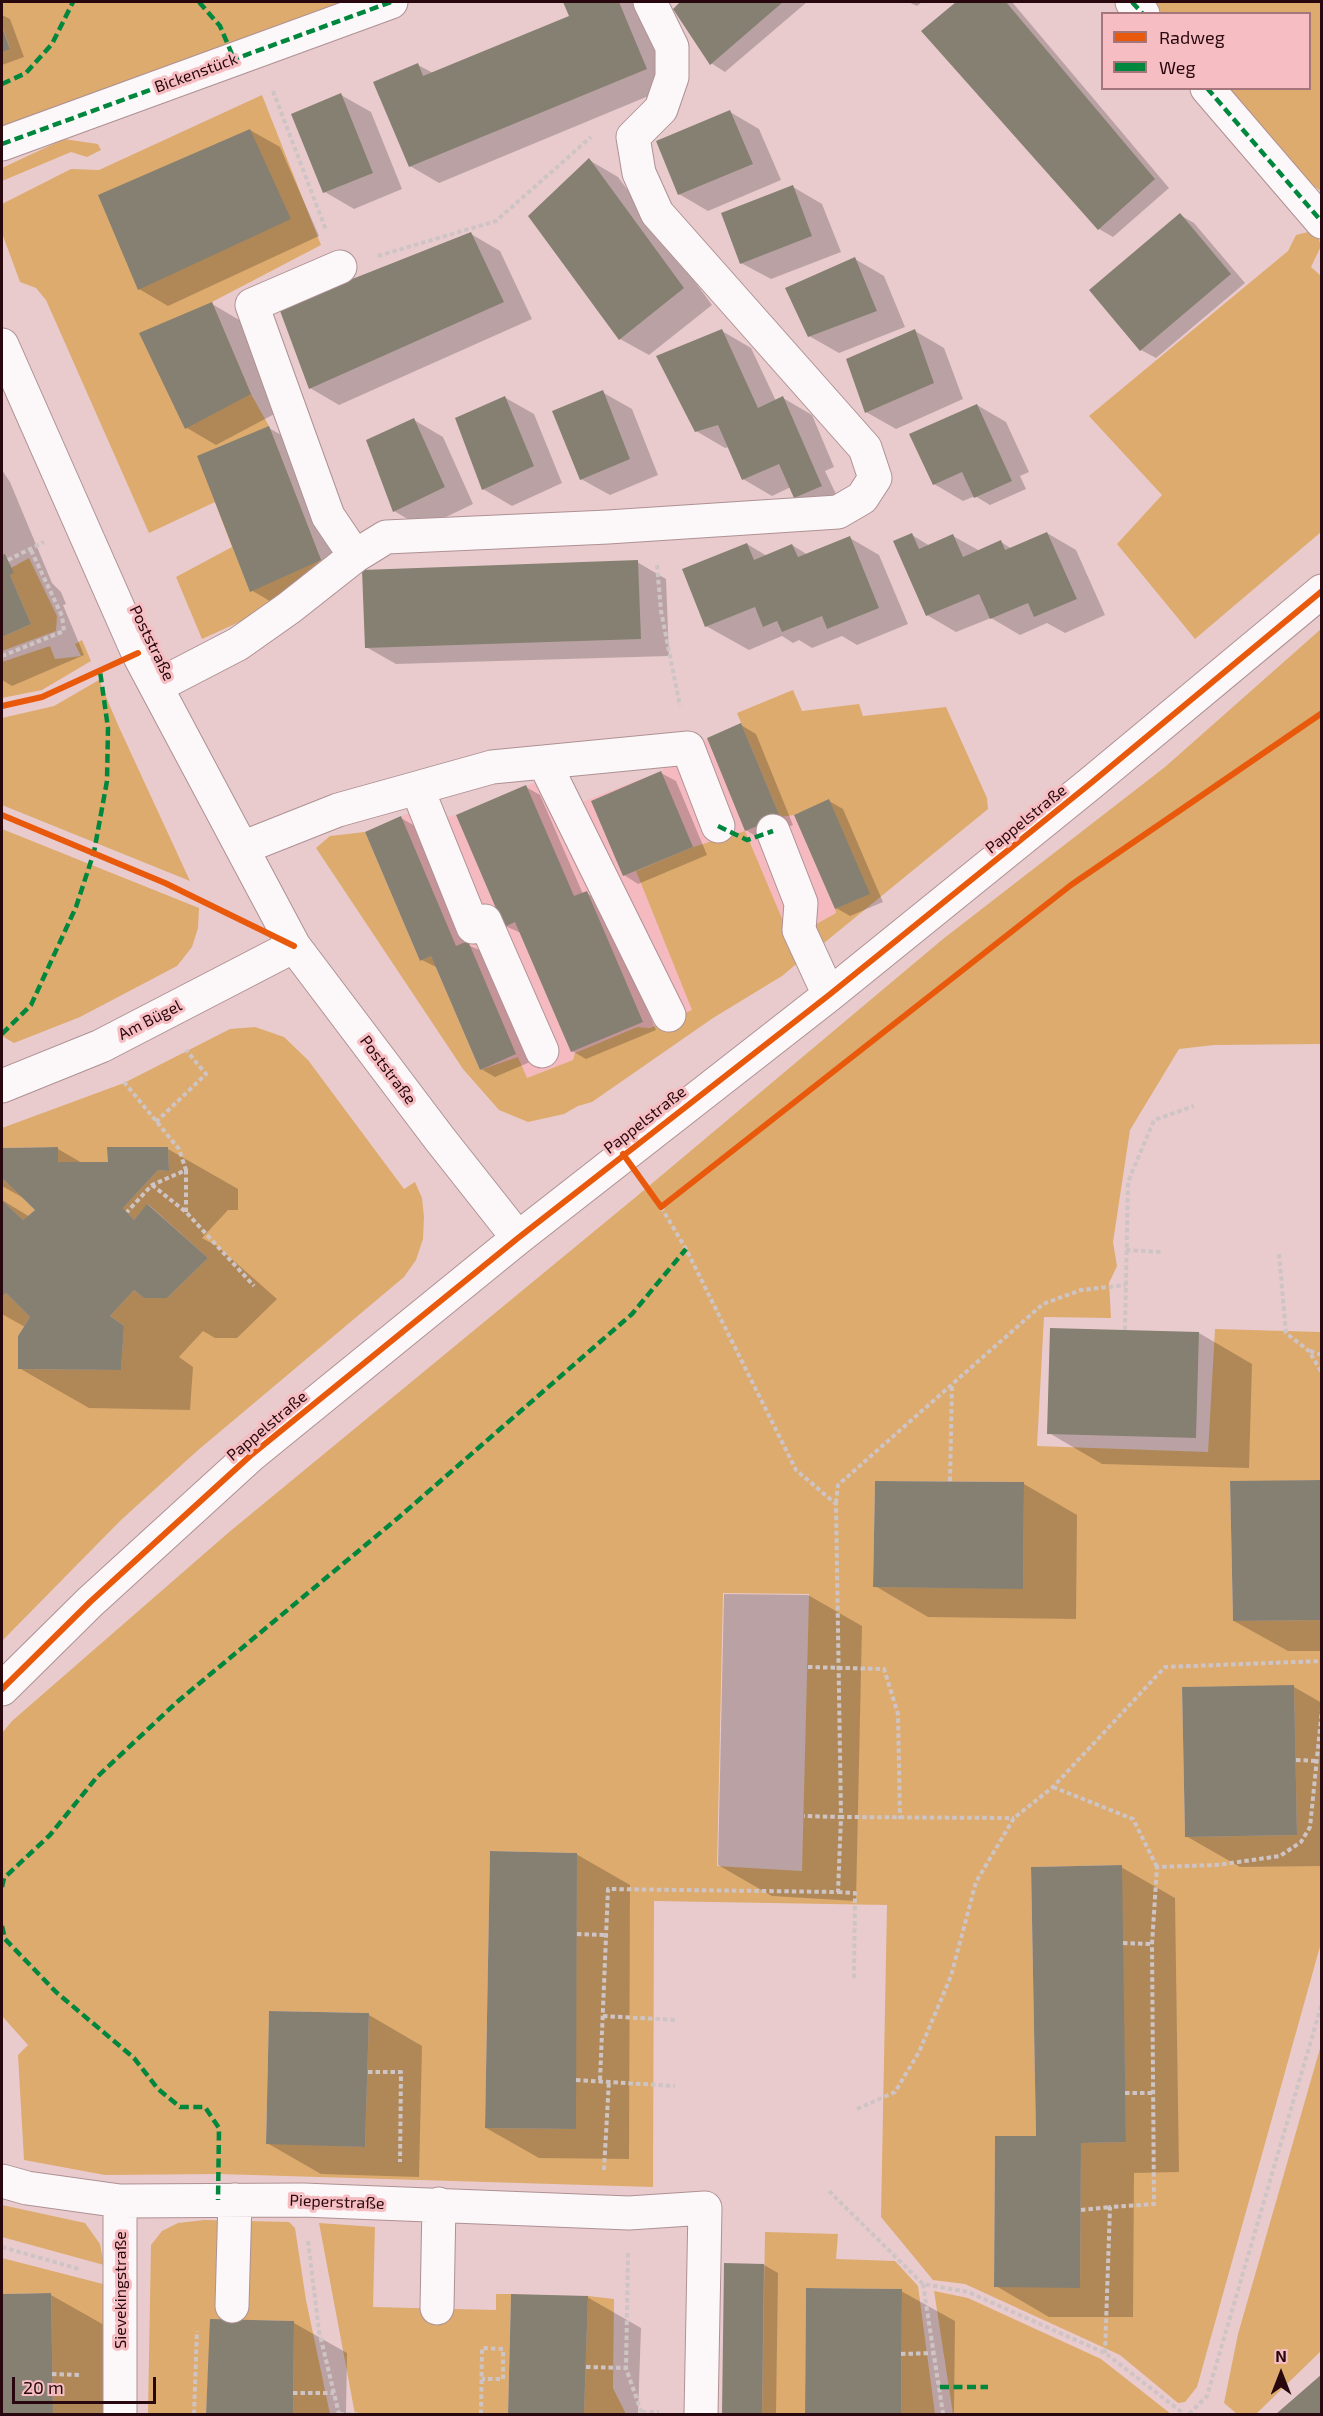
<!DOCTYPE html>
<meta charset="utf-8">
<style>
body{margin:0}
#map{position:relative;width:1323px;height:2416px;overflow:hidden;background:#e9cbcd;font-family:"Exo 2",sans-serif}
canvas{display:block}
.frame{position:absolute;inset:0;border:3px solid #28080e;pointer-events:none}
.legend{position:absolute;left:1101px;top:12px;width:210px;height:78px;box-sizing:border-box;background:#f6bec2;border:2px solid #a4757a;margin:0;padding:8px 10px;list-style:none;font-size:18px;color:#28080e}
.legend li{display:flex;align-items:center;gap:12px;height:30px}
.legend b{width:30px;border:2px solid #a4757a}
.north{position:absolute;left:1251px;top:2344px;width:60px;height:60px;-webkit-text-stroke:4px #f6bec2;paint-order:stroke;rotate:0deg;font-size:16px;font-weight:700;line-height:24px;text-align:center;color:#28080e}
.north::after{content:'';display:block;margin:auto;width:21px;height:27px;background:#28080e;clip-path:polygon(50% 0,100% 100%,50% 72%,0 100%)}
.scale{position:absolute;left:12px;top:2377px;width:144px;height:27px;box-sizing:border-box;border:3px solid #28080e;border-top:0;padding-left:8px;font-size:18px;line-height:21px;white-space:nowrap;color:#28080e;-webkit-text-stroke:4px #f6bec2;paint-order:stroke}
</style>
<div id="map">
<canvas width="1323" height="2416"></canvas>
<div class="frame"></div>
<ul class="legend">
<li><b style="height:8px;background:#e8590c"></b>Radweg</li>
<li><b style="height:8px;background:#00873e"></b>Weg</li>
</ul>
<div class="north">N</div>
<div class="scale">20 m</div>
</div>
<script>
const c = document.querySelector('canvas').getContext('2d');
c.lineJoin = 'round';
function fill(path, color) { c.fillStyle = color; c.fill(path, 'evenodd'); }
const poly = rows => new Path2D(rows.map(r => 'M' + r).join(''));
function trace(path, color, width, dash) { c.strokeStyle = color; c.lineWidth = width; c.lineCap = dash ? 'butt' : 'round'; c.setLineDash(dash || []); c.stroke(path); }
function write(font, color, halo, rows, align = 'center') {
  c.font = font + ' "Exo 2",sans-serif'; c.lineWidth = 6; c.setLineDash([]); c.textBaseline = 'middle'; c.strokeStyle = halo; c.fillStyle = color; for (const [text, x, y, turn = 0] of rows) {
    c.save(); c.translate(x, y); c.rotate((+turn || 0) * Math.PI / 180); c.textAlign = isNaN(turn) ? turn : align; if (halo) c.strokeText(text, 0, 0); c.fillText(text, 0, 0); c.restore();
  }
}
fill(poly([
 [741,723,829,799,870,894,835,909,836,913,811,927,788,933,744,832,693,847,636,870,693,1010,650,1028,636,1027,575,1053,573,1060,527,1078,480,1070,431,957,420,961,365,832,425,806,432,820,456,815,551,776,567,808,661,771,688,748]
]), '#f5bac0');
fill(poly([
 [2,2,391,2,2,130,2,52,10,48,2,26],
 [1132,2,1321,2,1321,191,1261,151,1207,89,1310,88,1310,14,1143,13],
 [262,95,321,245,212,302,251,394,269,426,321,560,257,614,202,639,176,577,232,547,215,502,149,533,46,300,36,288,20,282,2,233,2,204,71,169,99,170],
 [64,139,98,144,101,150,87,157,71,152,2,181,2,168],
 [1316,230,1321,246,1311,267,1322,277,1321,532,1195,639,1117,544,1162,495,1089,416,1288,251,1296,235],
 [29,558,57,616,56,631,2,651,2,637,31,624,10,575,11,568],
 [1321,629,1321,1044,1214,1045,1179,1049,1130,1130,1113,1242,1117,1266,1109,1283,1111,1318,1044,1317,1037,1446,1208,1452,1215,1329,1321,1332,1321,1480,1230,1482,1233,1621,1321,1620,1321,1943,1197,2387,1185,2402,1178,2403,1120,2355,965,2284,933,2280,881,2217,887,1905,654,1901,653,2187,219,2174,105,2175,24,2160,18,2055,28,2045,2,2016,2,1733,12,1721,228,1533,637,1196,943,939,1165,767],
 [875,1481,1024,1482,1023,1588,873,1587],
 [723,1593,809,1594,802,1871,717,1866],
 [1294,1686,1297,1835,1185,1837,1182,1687],
 [490,1851,577,1853,575,2129,485,2128],
 [1121,1865,1126,2142,1081,2143,1080,2287,994,2286,995,2137,1036,2136,1031,1867],
 [269,2011,369,2013,365,2147,266,2143],
 [82,640,91,661,42,690,2,698,2,662,50,646,55,659,81,656,75,644],
 [99,680,118,725,190,881,2,805,2,718,54,706],
 [793,690,802,711,859,704,863,716,946,707,987,798,988,809,824,943,817,943,811,927,836,913,835,909,869,894,829,800,794,815,780,817,737,713],
 [2,829,199,908,198,928,192,947,177,966,80,1017,14,1043,2,1036],
 [745,831,800,961,782,976,713,1018,592,1102,578,1106,564,1114,528,1122,499,1110,463,1069,316,848,330,836,365,832,420,961,431,956,480,1070,518,1057,527,1078,573,1060,575,1053,637,1027,650,1028,692,1010,636,871,693,847],
 [255,1027,284,1037,308,1060,404,1189,415,1182,422,1198,424,1217,423,1239,416,1260,404,1277,197,1451,120,1521,2,1641,2,1297,6,1293,30,1317,18,1336,18,1369,121,1370,124,1326,110,1316,134,1290,144,1298,167,1298,208,1258,148,1204,134,1220,123,1208,158,1170,169,1171,168,1147,108,1147,108,1162,58,1162,58,1147,2,1148,2,1128,124,1083,230,1029],
 [2,1178,35,1210,23,1220,2,1200],
 [1321,2045,1321,2351,1256,2414,1237,2414,1224,2403,1238,2334],
 [2,2205,85,2223,100,2244,104,2265,2,2237],
 [204,2220,289,2222,295,2228,306,2300,330,2414,293,2414,294,2321,211,2320,206,2414,148,2414,151,2245,162,2231,178,2223],
 [319,2223,375,2227,373,2307,496,2310,496,2294,511,2294,508,2414,355,2414],
 [765,2232,838,2234,836,2259,895,2261,918,2286,935,2414,901,2414,902,2289,806,2288,805,2414,762,2414],
 [2,2258,103,2284,104,2414,53,2414,51,2293,2,2294],
 [934,2291,968,2298,1101,2359,1171,2414,953,2414],
 [588,2296,614,2299,613,2388,626,2414,584,2414]
]), '#ddab6e');
fill(poly([
 [565,2,641,2,675,85,439,183,410,166,418,65,433,73,571,17],
 [682,2,807,2,725,72,711,63,675,9],
 [908,2,922,2,917,6],
 [959,2,1012,2,1169,188,1113,237,1099,229,923,31],
 [2,15,10,19,24,57,2,65],
 [341,95,371,112,402,189,354,209,325,192],
 [730,112,759,129,781,180,708,211,679,194],
 [250,130,280,147,319,236,168,306,139,289],
 [589,160,618,177,712,305,649,355,620,339],
 [793,187,822,204,841,252,771,279,741,263],
 [1180,215,1194,223,1245,283,1156,358,1141,350],
 [471,234,500,251,532,319,339,405,310,388],
 [855,259,884,276,905,327,839,353,809,336],
 [212,304,241,321,280,411,216,445,187,428],
 [722,331,751,348,776,401,783,398,812,415,834,467,825,471,836,494,809,505,795,497,791,487,772,496,743,479,729,447,725,448,696,431],
 [915,331,944,348,963,399,896,429,866,412],
 [602,392,632,409,658,475,610,495,581,479],
 [504,397,534,414,562,483,512,506,483,489],
 [977,405,1006,422,1029,472,1020,476,1026,489,990,505,975,496,963,501,934,484],
 [414,420,443,437,473,504,423,528,394,511],
 [269,428,299,445,350,576,280,607,251,590],
 [2,470,10,482,52,583,61,592,66,604,63,605,84,655,12,686,2,680],
 [1047,533,1076,550,1105,615,1065,633,1047,623,1020,635,991,618,956,632,927,615,912,535,930,546,953,536,980,551,1001,542,1012,549],
 [850,538,879,555,908,624,857,645,842,636,812,648,799,640,793,643,782,636,749,650,706,626,747,544,767,556,792,545,808,555],
 [637,562,666,579,669,656,396,664,366,647],
 [741,725,756,734,793,825,760,839,746,830],
 [661,773,676,781,707,855,638,884,624,875],
 [526,787,540,795,583,894,586,893,601,901,656,1030,586,1059,572,1051,521,933,505,926],
 [829,801,843,809,883,902,850,916,836,908],
 [401,818,415,826,465,944,482,951,530,1062,495,1077,481,1069,438,968,422,960],
 [58,1149,84,1164,110,1163,168,1149,238,1189,238,1210,228,1210,202,1238,217,1246,277,1299,237,1338,215,1338,203,1331,179,1357,193,1367,190,1410,89,1408,19,1368,25,1327,2,1314,2,1200,30,1217,38,1211,27,1200,2,1186,2,1150],
 [1199,1333,1252,1364,1249,1468,1102,1464,1049,1433],
 [1322,1482,1322,1651,1288,1651,1234,1621],
 [1024,1484,1077,1515,1076,1619,928,1617,875,1586],
 [724,1594,808,1595,862,1626,856,1901,772,1896,718,1865],
 [1294,1687,1322,1703,1322,1866,1240,1867,1186,1836],
 [576,1854,630,1885,629,2159,539,2158,486,2128],
 [1121,1867,1175,1898,1179,2172,1134,2173,1133,2317,1049,2317,996,2286,1037,2138],
 [271,2012,369,2015,422,2046,419,2177,321,2174,267,2143],
 [726,2264,764,2265,778,2273,776,2414,724,2414],
 [807,2290,901,2291,955,2321,954,2414,806,2414],
 [2,2295,51,2295,104,2325,105,2414,2,2414],
 [512,2295,587,2297,641,2328,638,2414,509,2414],
 [212,2321,294,2323,347,2353,346,2414,208,2414],
 [1322,2376,1322,2414,1279,2414]
]), '#0003');
fill(poly([
 [563,2,619,2,647,69,409,167,373,82,418,63,423,76,569,16],
 [680,2,783,2,710,65,673,9],
 [956,2,1006,2,1155,179,1098,230,921,31],
 [2,27,10,49,2,52],
 [341,93,373,173,323,193,291,114],
 [730,110,753,164,678,195,656,141],
 [250,129,291,219,138,290,98,195],
 [589,158,684,288,619,340,528,216],
 [793,185,812,236,740,264,721,213],
 [1180,213,1231,274,1140,351,1089,290],
 [471,232,504,302,309,389,279,308],
 [855,257,877,311,808,337,785,288],
 [212,302,251,394,185,429,139,333],
 [722,329,758,408,783,396,822,486,794,498,779,464,742,480,718,425,695,432,656,356],
 [915,329,934,383,865,413,846,359],
 [603,390,630,459,580,480,552,411],
 [505,396,534,466,482,490,455,418],
 [977,404,1012,481,974,498,962,472,933,485,909,434],
 [414,418,445,487,393,512,366,440],
 [269,426,321,560,250,592,197,456],
 [1047,532,1077,599,1034,617,1028,603,990,619,979,594,926,616,893,541,912,533,919,549,953,534,963,557,1001,540,1005,550],
 [850,536,879,608,827,629,822,616,782,632,777,621,763,627,755,607,705,627,682,569,747,543,754,560,792,544,798,557],
 [5,554,14,573,10,575,31,624,2,637,2,555],
 [638,560,641,639,365,648,362,570],
 [741,723,780,817,745,831,707,738],
 [661,771,693,847,623,876,591,801],
 [526,785,574,896,587,891,643,1022,571,1052,515,922,504,927,456,815],
 [829,799,870,894,835,909,794,815],
 [401,816,456,946,468,941,516,1054,480,1070,431,956,420,961,365,832],
 [58,1147,58,1162,108,1162,107,1147,168,1147,169,1171,158,1170,123,1208,134,1220,147,1204,208,1258,167,1298,144,1298,134,1290,110,1316,124,1326,121,1370,18,1369,18,1336,30,1317,6,1293,2,1297,2,1200,23,1220,35,1210,2,1178,2,1148],
 [1050,1328,1199,1332,1196,1438,1047,1434],
 [1322,1480,1322,1620,1233,1621,1230,1481],
 [875,1481,1024,1482,1023,1589,873,1587],
 [1294,1685,1297,1835,1185,1837,1182,1687],
 [490,1851,577,1853,576,2129,485,2128],
 [1122,1865,1126,2142,1081,2143,1080,2288,994,2287,995,2136,1036,2136,1031,1867],
 [269,2011,369,2013,365,2147,266,2144],
 [724,2263,764,2264,762,2414,722,2414],
 [806,2288,902,2289,901,2414,805,2414],
 [51,2293,53,2414,2,2414,2,2294],
 [511,2294,588,2296,584,2414,508,2414],
 [210,2319,294,2321,293,2414,206,2414],
 [1322,2374,1322,2414,1276,2414]
]), '#868072');
const minor = poly([
 [1132,2,1143,14],
 [1207,88,1322,222],
 [2,144,391,2],
 [340,267,252,305,328,516,355,556],
 [2,345,138,653,294,946,439,1138,518,1238],
 [157,686,238,644,289,608,355,556,386,537,608,527,838,512,862,498,875,478,865,448,657,213,639,173,633,137,661,109,672,77,672,47,650,2],
 [544,762,688,748,718,826],
 [417,788,492,767,544,762,669,1015],
 [773,831,801,903,799,930,829,995],
 [242,848,338,810,417,788,473,927,485,921,542,1051],
 [2,1086,101,1046,294,946],
 [2,1689,90,1602,250,1456,518,1238,829,995,1091,783,1322,591],
 [2,2181,27,2188,120,2201,303,2200,629,2213,705,2208,701,2414],
 [232,2306,235,2200],
 [437,2308,439,2204],
 [120,2414,120,2201]
]);
trace(minor, '#ae9194', 35);
trace(poly([
 [273,91,326,230],
 [378,256,496,221,591,137],
 [8,560,44,542],
 [657,565,661,611,680,706],
 [2,656,64,631,62,616,30,548],
 [124,1082,179,1149,186,1170,152,1185,127,1212],
 [156,1122,206,1074,186,1050],
 [186,1170,186,1212],
 [152,1185,186,1212,254,1286],
 [661,1207,686,1249,796,1470,836,1504,841,1817,1014,1818],
 [1126,1250,1161,1252],
 [1279,1254,1286,1333,1309,1351,1322,1373],
 [1125,1330,1128,1182,1154,1120,1194,1106],
 [1310,1351,1322,1355],
 [950,1481,952,1385],
 [836,1503,838,1485,1043,1304,1081,1290,1126,1285],
 [808,1667,884,1669,898,1714,900,1819],
 [1296,1760,1317,1761],
 [1053,1787,1133,1819,1157,1867],
 [838,1892,855,1893,854,1979],
 [577,1934,606,1935],
 [1123,1943,1152,1944],
 [603,2016,676,2020],
 [368,2072,401,2072,400,2162],
 [576,2080,675,2086],
 [600,2080,608,1889,838,1892,841,1817,804,1816],
 [1125,2093,1153,2093],
 [857,2109,895,2092,919,2052,951,1976,976,1882,1014,1818,1053,1787,1165,1667,1322,1661],
 [604,2170,609,2080],
 [829,2191,923,2284,968,2292,1105,2353,1184,2414],
 [1081,2210,1110,2207],
 [308,2241,319,2331,339,2414],
 [2,2247,79,2269],
 [628,2253,626,2368,642,2414],
 [923,2284,943,2414],
 [1105,2353,1110,2207,1154,2204,1152,1944,1157,1867,1217,1865,1280,1856,1301,1842,1310,1827,1322,1709],
 [901,2354,936,2353],
 [586,2367,626,2368],
 [52,2374,79,2375],
 [293,2393,334,2393],
 [642,2412,659,2412],
 [194,2414,197,2331],
 [339,2414,358,2414],
 [481,2414,482,2348,503,2349,503,2379,482,2379],
 [1189,2414,1207,2396,1322,2003]
]), '#cec4c5', 4, [4.5, 3]);
trace(minor, '#fcf7f8', 33);
trace(poly([
 [199,2,220,26,234,59],
 [1132,2,1143,14],
 [2,84,26,73,52,44,73,2],
 [1207,88,1322,222],
 [2,144,391,2],
 [718,826,747,840,773,831],
 [2,1034,31,1005,76,907,94,852,107,781,108,728,100,671],
 [2,1887,4,1878,50,1835,97,1777,177,1702,398,1518,632,1314,686,1249],
 [2,1926,5,1939,56,1992,134,2058,158,2089,180,2107,205,2107,219,2128,218,2200],
 [940,2387,988,2387]
]), '#00873e', 4.5, [9, 4.5]);
trace(poly([
 [2,706,42,697,138,653],
 [2,815,165,883,294,946],
 [623,1154,661,1207,1071,885,1322,713],
 [2,1689,90,1602,250,1456,518,1238,829,995,1091,783,1322,591]
]), '#e8590c', 6);
write('16px', '#28080e', '#f6bec2', [
 ["Bickenstück",196,73,-20],
 ["Poststraße",152,643,64],
 ["Pappelstraße",1026,819,-39],
 ["Am Bügel",150,1020,-27],
 ["Poststraße",388,1070,53],
 ["Pappelstraße",645,1120,-38],
 ["Pappelstraße",267,1426,-40],
 ["Pieperstraße",337,2202,2],
 ["Sievekingstraße",121,2290,-90]
]);
</script>
